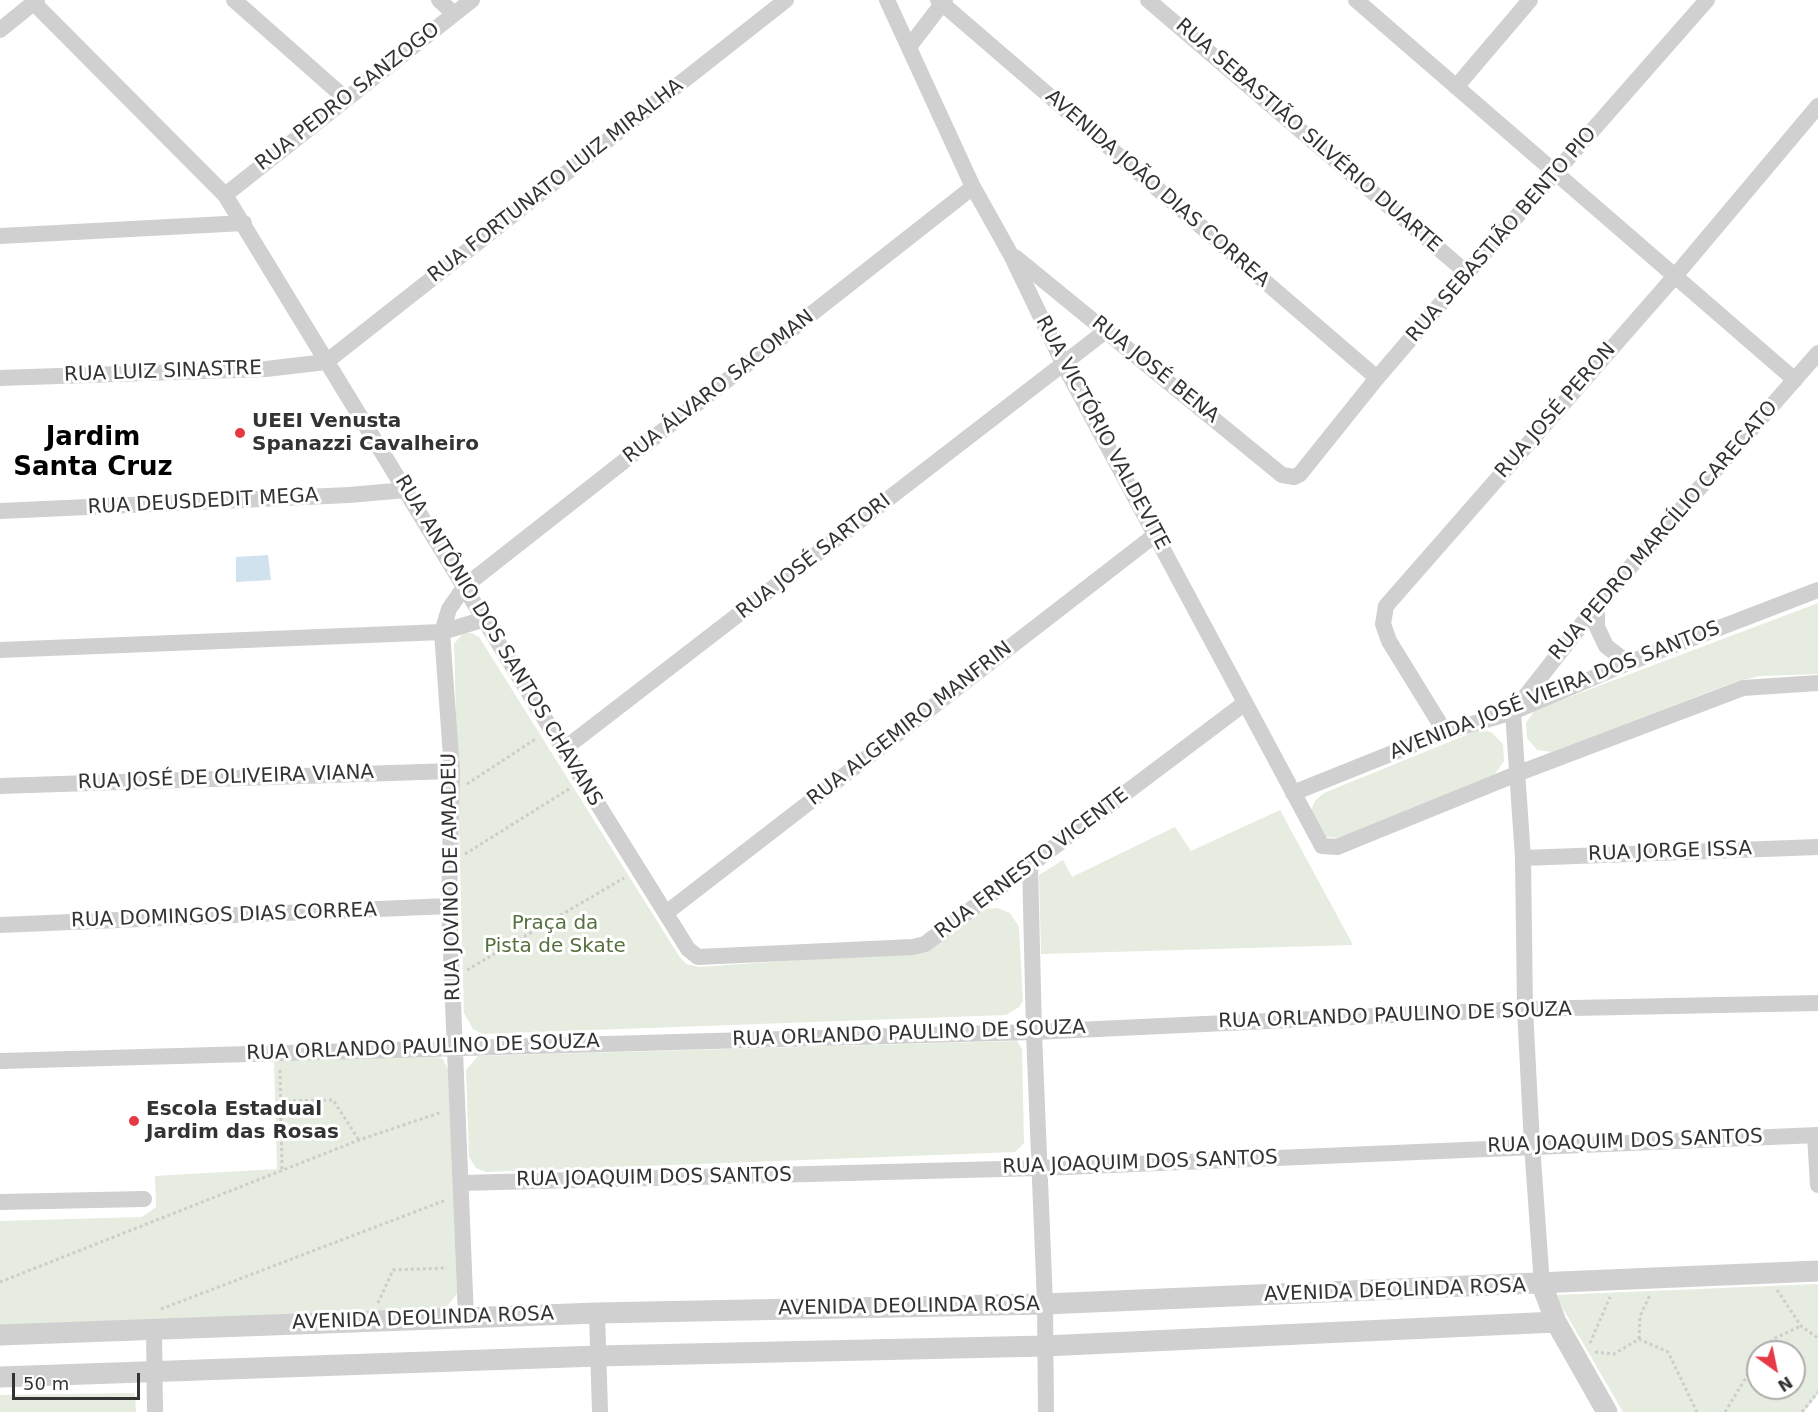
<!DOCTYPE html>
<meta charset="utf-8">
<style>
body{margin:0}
#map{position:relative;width:1818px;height:1412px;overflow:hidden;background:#fff;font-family:"DejaVu Sans",sans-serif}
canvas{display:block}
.north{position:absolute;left:1746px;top:1340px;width:60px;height:60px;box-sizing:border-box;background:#fff;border:2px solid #adadad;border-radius:50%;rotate:147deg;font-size:16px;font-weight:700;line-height:24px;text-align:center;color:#333}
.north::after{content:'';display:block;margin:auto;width:21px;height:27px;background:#e63946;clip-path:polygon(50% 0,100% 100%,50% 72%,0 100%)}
.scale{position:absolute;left:12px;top:1373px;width:128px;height:27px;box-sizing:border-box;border:3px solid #333;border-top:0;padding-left:8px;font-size:18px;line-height:21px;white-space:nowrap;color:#333;-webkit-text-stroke:4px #fff;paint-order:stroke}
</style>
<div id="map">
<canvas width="1818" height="1412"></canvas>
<div class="north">N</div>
<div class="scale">50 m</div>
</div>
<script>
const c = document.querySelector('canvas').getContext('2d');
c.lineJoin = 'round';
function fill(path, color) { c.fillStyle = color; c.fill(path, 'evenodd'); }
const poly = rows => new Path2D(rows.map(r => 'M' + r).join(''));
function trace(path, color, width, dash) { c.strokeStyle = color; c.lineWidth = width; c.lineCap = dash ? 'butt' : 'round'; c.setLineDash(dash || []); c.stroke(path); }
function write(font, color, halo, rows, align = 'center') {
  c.font = font + ' "DejaVu Sans",sans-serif'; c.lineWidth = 6; c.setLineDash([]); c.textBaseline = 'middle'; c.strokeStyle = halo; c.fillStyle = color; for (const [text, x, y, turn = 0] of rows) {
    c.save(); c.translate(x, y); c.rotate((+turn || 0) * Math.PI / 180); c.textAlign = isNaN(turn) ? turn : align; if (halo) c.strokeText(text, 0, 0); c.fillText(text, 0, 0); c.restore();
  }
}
fill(poly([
 [1818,603,1818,674,1760,676,1735,682,1552,752,1537,750,1527,738,1526,723,1535,710],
 [463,633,471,633,479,637,679,956,686,964,699,967,928,951,984,909,997,908,1010,913,1019,927,1023,1001,1019,1007,1006,1015,483,1034,473,1029,464,1013,454,644],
 [1484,730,1492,733,1503,744,1504,761,1495,774,1338,838,1326,837,1310,812,1315,801,1324,793,1476,731],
 [1280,810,1353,945,1041,954,1039,875,1063,860,1072,877,1175,827,1191,851],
 [1017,1041,1022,1049,1024,1143,1015,1152,486,1172,476,1168,469,1157,466,1070,478,1056],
 [437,1056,443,1059,448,1070,457,1294,443,1311,0,1327,0,1221,142,1217,156,1207,155,1176,277,1169,274,1061],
 [1818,1284,1818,1394,1804,1412,1623,1412,1555,1295],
 [1758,1352,1794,1352,1794,1388,1758,1388],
 [135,1393,136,1412,0,1412,0,1395]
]), '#e6ecdf');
fill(poly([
 [268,555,271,580,236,582,236,557]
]), '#cfe2ee');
trace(poly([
 [467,784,537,738],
 [465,854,569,789],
 [467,970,624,878],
 [280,1070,282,1170],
 [281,1101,333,1100,359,1140],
 [0,1282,359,1140,442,1112],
 [1777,1290,1801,1326,1818,1338],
 [378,1303,393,1270,447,1268],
 [161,1309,446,1200],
 [1639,1339,1640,1316,1650,1295],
 [1590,1343,1610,1297],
 [1595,1352,1614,1354,1639,1339,1668,1352,1697,1412],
 [1763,1352,1773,1339,1801,1326],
 [1725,1412,1758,1358],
 [1802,1412,1818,1392]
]), '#cdcdcd', 3, [3, 3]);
trace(poly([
 [234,0,346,99],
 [439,0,454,14],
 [887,0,973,187,1011,255,1064,365,1322,846,1337,847,1519,773,1743,688,1818,683],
 [938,0,1377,378],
 [1148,0,1467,273],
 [1356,0,1795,380],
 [34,3,225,195,551,729,688,949,698,957,913,947,925,944,1245,703],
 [0,30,37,0],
 [909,47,945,0],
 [1456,87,1530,0],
 [225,195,472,0],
 [0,236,244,223],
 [1015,257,1282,475,1294,477,1300,474,1377,378,1467,273,1707,0],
 [0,378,266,369,326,362,786,0],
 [0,511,349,495,406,490],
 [1597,605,1597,627,1606,646,1628,663],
 [0,650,442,632,485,619],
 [1445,732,1389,641,1383,624,1386,606,1675,276,1818,106],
 [564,749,1107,330],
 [0,786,452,771],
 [1293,793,1445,732,1513,712,1628,663,1818,590],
 [1523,858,1818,847],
 [1030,864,1034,1032,1045,1304,1046,1412],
 [666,913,1155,535],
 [0,925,449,906],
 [0,1061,1034,1032,1525,1009,1818,1003],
 [1815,1135,1818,1185],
 [461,1183,1041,1168,1818,1135],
 [0,1202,144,1199],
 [1542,1285,1532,1145,1525,1009,1523,858,1513,712,1597,605,1818,353],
 [597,1313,600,1412],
 [466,1318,449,906,452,771,442,632,449,609,465,586,973,187],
 [154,1329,155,1412]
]), '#d0d0d0', 16);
trace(poly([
 [1542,1285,1556,1322,1607,1412],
 [0,1335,597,1313,1045,1304,1818,1271],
 [0,1377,598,1356,1045,1346,1556,1322]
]), '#d0d0d0', 21);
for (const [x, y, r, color] of [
 [240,433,6,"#e63946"],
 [134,1121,6,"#e63946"]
]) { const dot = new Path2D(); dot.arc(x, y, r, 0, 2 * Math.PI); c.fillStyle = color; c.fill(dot); trace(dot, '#fff', 2); }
write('20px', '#333', '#fff', [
 ["RUA PEDRO SANZOGO",348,97,-38],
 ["RUA SEBASTIÃO SILVÉRIO DUARTE",1308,136,41],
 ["RUA FORTUNATO LUIZ MIRALHA",556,181,-38],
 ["AVENIDA JOÃO DIAS CORREA",1157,189,41],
 ["RUA SEBASTIÃO BENTO PIO",1502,235,-49],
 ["RUA JOSÉ BENA",1155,370,39],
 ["RUA LUIZ SINASTRE",163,372,-2],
 ["RUA ÁLVARO SACOMAN",719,387,-38],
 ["RUA JOSÉ PERON",1556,411,-49],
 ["RUA VICTÓRIO VALDEVITE",1102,433,62],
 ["RUA DEUSDEDIT MEGA",203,502,-3],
 ["RUA PEDRO MARCÍLIO CARECATO",1664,531,-49],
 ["RUA JOSÉ SARTORI",814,557,-38],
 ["RUA ANTÔNIO DOS SANTOS CHAVANS",498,641,59],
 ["AVENIDA JOSÉ VIEIRA DOS SANTOS",1555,691,-21],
 ["RUA ALGEMIRO MANFRIN",910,724,-38],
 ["RUA JOSÉ DE OLIVEIRA VIANA",226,778,-2],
 ["RUA JORGE ISSA",1670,852,-2],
 ["RUA ERNESTO VICENTE",1032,864,-37],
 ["RUA JOVINO DE AMADEU",452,877,-91],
 ["RUA DOMINGOS DIAS CORREA",224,916,-2],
 ["RUA ORLANDO PAULINO DE SOUZA",1395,1016,-2],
 ["RUA ORLANDO PAULINO DE SOUZA",909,1034,-2],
 ["RUA ORLANDO PAULINO DE SOUZA",423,1048,-2],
 ["RUA JOAQUIM DOS SANTOS",1625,1142,-2],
 ["RUA JOAQUIM DOS SANTOS",1140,1163,-2],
 ["RUA JOAQUIM DOS SANTOS",654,1178,-1],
 ["AVENIDA DEOLINDA ROSA",1395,1291,-2],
 ["AVENIDA DEOLINDA ROSA",909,1307,-1],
 ["AVENIDA DEOLINDA ROSA",423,1319,-2]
]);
write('bold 20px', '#333', '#fff', [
 ["UEEI Venusta",252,422],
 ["Spanazzi Cavalheiro",252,445],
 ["Escola Estadual",146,1110],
 ["Jardim das Rosas",146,1133]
], 'left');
write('20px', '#56703f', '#fff', [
 ["Praça da",555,924],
 ["Pista de Skate",555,947]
]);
write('bold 26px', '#000', '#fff', [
 ["Jardim",93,438],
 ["Santa Cruz",93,468]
]);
</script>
